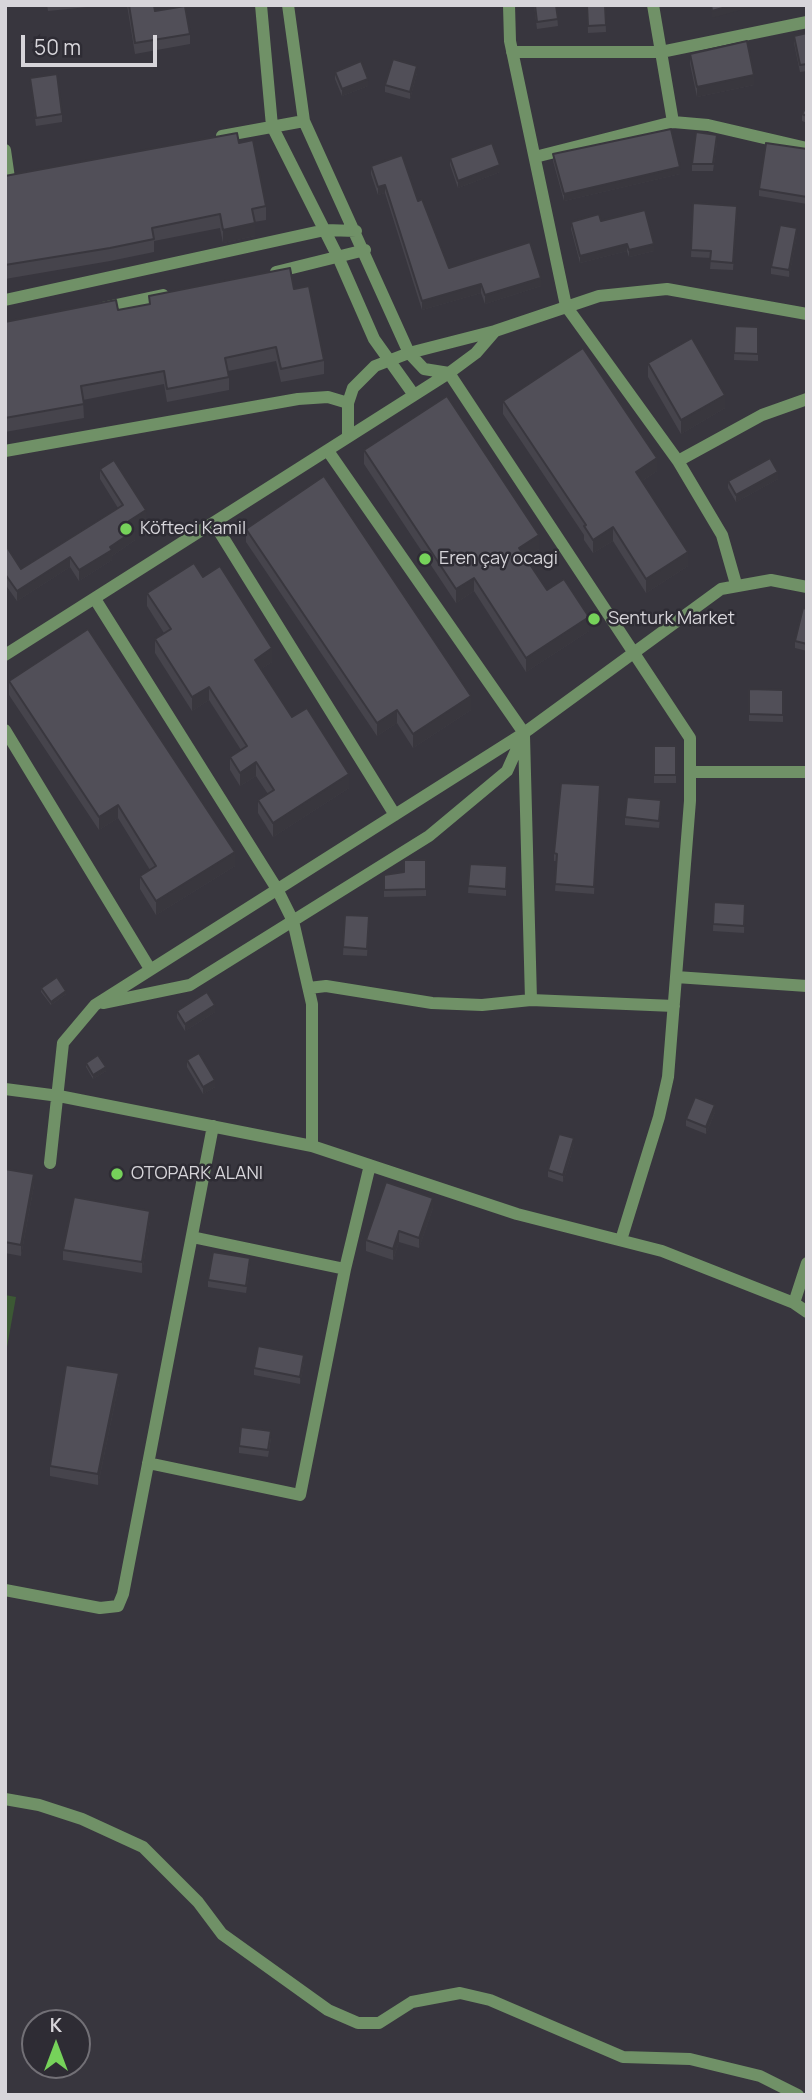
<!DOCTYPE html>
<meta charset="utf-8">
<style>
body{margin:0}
#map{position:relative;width:812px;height:2100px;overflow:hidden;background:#38363e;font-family:Manrope,sans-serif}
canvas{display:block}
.frame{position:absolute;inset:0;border:7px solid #d7d5da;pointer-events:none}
.north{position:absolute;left:21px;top:2009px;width:70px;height:70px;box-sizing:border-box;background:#2e2c34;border:2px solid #727076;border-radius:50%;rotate:0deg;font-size:19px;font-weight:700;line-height:28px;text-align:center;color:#d7d5da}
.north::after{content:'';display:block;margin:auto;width:24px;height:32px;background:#76d25a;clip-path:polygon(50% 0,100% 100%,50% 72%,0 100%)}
.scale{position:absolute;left:21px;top:35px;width:136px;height:32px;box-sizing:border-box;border:4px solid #d7d5da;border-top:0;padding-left:9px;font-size:21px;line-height:24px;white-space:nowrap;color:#d7d5da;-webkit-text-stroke:5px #2e2c34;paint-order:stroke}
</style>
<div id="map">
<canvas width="812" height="2100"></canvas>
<div class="frame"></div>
<div class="north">K</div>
<div class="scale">50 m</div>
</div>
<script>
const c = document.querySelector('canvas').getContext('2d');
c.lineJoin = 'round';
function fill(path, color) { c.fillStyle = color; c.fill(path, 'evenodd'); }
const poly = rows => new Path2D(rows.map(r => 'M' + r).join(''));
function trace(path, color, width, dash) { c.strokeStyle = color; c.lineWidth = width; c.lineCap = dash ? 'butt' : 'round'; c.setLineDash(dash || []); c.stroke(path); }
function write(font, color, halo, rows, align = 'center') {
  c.font = font + ' Manrope,sans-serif'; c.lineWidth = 5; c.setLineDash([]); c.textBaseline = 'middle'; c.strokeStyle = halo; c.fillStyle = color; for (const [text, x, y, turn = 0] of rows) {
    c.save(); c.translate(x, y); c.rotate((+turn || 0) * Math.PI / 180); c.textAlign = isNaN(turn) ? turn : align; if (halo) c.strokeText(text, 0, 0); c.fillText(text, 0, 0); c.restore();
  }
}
fill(poly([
 [5,1295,16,1297,7,1347,5,1346]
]), '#3c5934');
trace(poly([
 [261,5,272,126,339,259,374,339,414,395],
 [288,5,304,121,409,353,424,369,449,373,690,738,690,801,668,1077,659,1117,621,1240],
 [509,5,510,41,566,306,678,461,722,535,736,584],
 [653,5,673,122],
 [512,52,661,52,807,22],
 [222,136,304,121],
 [5,150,9,178],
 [535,157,673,122,708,125,807,148],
 [276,272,365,250],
 [5,300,325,230,356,231],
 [102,308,163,295],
 [348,437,348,403,353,388,375,366,409,353,495,331,599,296,667,289,807,314],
 [5,451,298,399,328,397,348,403],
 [328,451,524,733],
 [678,461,762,415,807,399],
 [214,523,395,815],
 [95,599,277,889,293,921,312,1004,312,1146],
 [5,655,449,373,476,353,495,331],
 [5,730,150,969],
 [524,736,531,1000],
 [690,772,807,772],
 [676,977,807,986],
 [309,988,326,986,432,1003,482,1005,531,1000,674,1006],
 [103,1003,190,985,429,836,507,771,524,733],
 [5,1089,59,1096,312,1146,517,1214,662,1251,794,1303,807,1312],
 [50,1163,63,1043,95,1005,524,733,721,589,771,580,807,587],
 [192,1237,345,1269],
 [794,1303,807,1263],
 [148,1463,300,1495,345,1269,370,1165],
 [5,1590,100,1608,118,1606,123,1594,213,1126],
 [5,1799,39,1805,82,1819,143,1847,198,1902,222,1934,328,2010,358,2023,379,2023,412,2002,460,1993,490,2000,623,2057,690,2059,760,2076,798,2095]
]), '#709167', 12);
fill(poly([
 [47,5,97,5,97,6,48,11],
 [127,5,154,5,155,11,190,34,190,44,135,54],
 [534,5,556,5,558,26,537,29],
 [587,5,605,5,606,32,588,33],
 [807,33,807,71,800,72,794,43,794,36],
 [690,54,754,85,697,97,690,64],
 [335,72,368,86,342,96,335,79],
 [417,73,410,99,385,92,385,85],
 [30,78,62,114,62,122,36,126],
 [807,105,807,123,802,121,802,114],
 [717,142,713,171,692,171,692,164],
 [239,143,266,206,266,220,254,222,255,236,223,243,220,228,154,241,154,252,110,261,5,279,5,176],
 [807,149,807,204,759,196,759,189],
 [553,154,680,174,564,201,553,161],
 [450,158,500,172,458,188,450,165],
 [371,166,418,201,449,268,541,286,485,304,481,293,422,310,385,193,378,195,371,174],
 [693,203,737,213,733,270,710,269,711,258,691,257],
 [601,221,654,251,629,257,627,251,580,263,571,229,571,222],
 [797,235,789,277,771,274,771,267],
 [294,289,324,360,324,374,281,382,276,361,228,371,229,377,229,390,167,402,164,384,83,400,84,418,5,432,5,322,118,310,149,304,149,296],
 [735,326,758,327,758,361,734,360],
 [648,363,725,408,681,434,648,377],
 [503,401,657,471,642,481,688,566,646,593,613,541,593,553,584,540,584,535,503,414],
 [364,450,539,549,526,557,547,590,589,631,526,672,474,591,456,603,364,464],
 [100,469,146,521,134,528,135,540,112,556,112,560,79,581,70,567,17,601,5,584,5,544,21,569,118,508,100,479],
 [778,479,736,502,728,488,728,481],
 [246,529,471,710,413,748,397,723,377,736,246,542],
 [203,577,272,662,261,669,292,717,349,788,273,837,258,813,258,800,268,794,256,776,240,786,230,770,230,757,241,750,209,700,192,711,155,653,155,639,164,633,147,606,147,593],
 [807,609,807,651,795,648,795,641],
 [9,681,235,866,156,915,140,889,140,876,150,870,118,818,99,830,9,695],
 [749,689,783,690,783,722,749,721],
 [654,746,676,746,676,783,654,783],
 [600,785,594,894,555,891,557,861,554,861,554,853],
 [661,807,659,828,625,825,625,817],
 [426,860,426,896,384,897,384,875,404,872],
 [470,864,507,866,506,896,468,893],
 [714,902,745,904,744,933,713,931],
 [345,915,369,923,367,956,343,955],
 [41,988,66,994,51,1005,41,992],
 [177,1011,215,1012,185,1031,177,1018],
 [187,1060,215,1087,203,1094,187,1067],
 [86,1063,106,1071,93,1079,86,1067],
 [715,1112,706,1134,686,1126,686,1119],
 [574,1145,563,1182,548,1177,548,1170],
 [5,1169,34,1185,21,1256,5,1253],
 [433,1208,419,1248,399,1242,393,1260,366,1251,366,1240],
 [150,1221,142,1273,63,1260,63,1250],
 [250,1265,246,1293,208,1287,208,1280],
 [304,1362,300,1384,254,1375,254,1368],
 [119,1383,98,1485,50,1476,50,1466],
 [271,1438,268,1457,239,1453,239,1446]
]), '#46444c');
fill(poly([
 [733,5,759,5,712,18,712,11],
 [417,66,417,73,410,99,410,92],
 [754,75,754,85,697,97,697,87],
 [368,79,368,86,342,96,342,89],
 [500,165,500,172,458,188,458,181],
 [680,167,680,174,564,201,564,194],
 [385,185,385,193,378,195,378,187],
 [255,223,255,236,223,243,223,230],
 [797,228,797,235,789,277,789,270],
 [627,244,627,251,580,263,580,256],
 [654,244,654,251,629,257,629,250],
 [541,278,541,286,485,304,485,295],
 [481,284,481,293,422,310,422,301],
 [725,395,725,408,681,434,681,420],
 [657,458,657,471,636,485,636,472],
 [778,472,778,479,736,502,736,495],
 [146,510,146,521,129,531,129,521],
 [613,527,613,541,593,553,593,540],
 [135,530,135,540,112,556,112,560,79,581,79,570,110,547],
 [539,535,539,549,519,561,519,548],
 [688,552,688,566,646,593,646,579],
 [70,557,70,567,17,601,17,591],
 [474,578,474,591,456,603,456,589],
 [589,617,589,631,526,672,526,658],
 [272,648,272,662,255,673,255,660],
 [209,687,209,700,192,711,192,697],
 [471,696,471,710,413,748,413,734],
 [397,710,397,723,377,736,377,723],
 [256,762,256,776,240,786,240,773],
 [349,774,349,788,273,837,273,823],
 [118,805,118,818,99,830,99,817],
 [235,852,235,866,156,915,156,901],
 [66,991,66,994,51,1005,51,1002],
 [215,1005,215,1012,185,1031,185,1024],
 [106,1067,106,1071,93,1079,93,1075],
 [215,1080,215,1087,203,1094,203,1087],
 [715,1105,715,1112,706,1134,706,1127],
 [574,1138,574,1145,563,1182,563,1175],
 [34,1174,34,1185,21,1256,21,1245],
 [433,1198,433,1208,419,1248,419,1238],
 [150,1211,150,1221,142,1273,142,1262],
 [399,1231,399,1242,393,1260,393,1249],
 [304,1355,304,1362,300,1384,300,1377],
 [119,1373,119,1383,98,1485,98,1474]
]), '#39373e');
const building = poly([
 [129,5,154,5,155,11,185,6,190,34,135,43,129,5],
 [535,5,556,5,558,19,537,22,535,5],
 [587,5,605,5,606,25,588,26,587,5],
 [711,5,733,5,712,11,711,5],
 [807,33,807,64,800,65,794,36,807,33],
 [747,41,754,75,697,87,690,54,747,41],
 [393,59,417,66,410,92,385,85,393,59],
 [361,61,368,79,342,89,335,72,361,61],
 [57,74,62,114,36,118,30,78,57,74],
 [807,105,807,116,802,114,807,105],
 [671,129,680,167,564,194,553,154,671,129],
 [696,132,717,135,713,164,692,164,696,132],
 [237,133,239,143,253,140,266,206,252,209,255,223,223,230,220,214,152,228,154,239,110,248,5,265,5,176,237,133],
 [492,143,500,165,458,181,450,158,492,143],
 [766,143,807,149,807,197,759,189,766,143],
 [402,155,418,201,422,199,449,268,530,242,541,278,485,295,481,284,422,301,385,185,378,187,371,166,402,155],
 [693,203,737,206,733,263,710,261,711,251,691,250,693,203],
 [645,210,654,244,629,250,627,244,580,256,571,222,599,214,601,221,645,210],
 [780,225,797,228,789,270,771,267,780,225],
 [290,268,294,289,309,286,324,360,281,369,276,347,225,358,229,377,167,389,164,371,81,386,84,404,5,418,5,322,116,300,118,310,150,304,149,296,290,268],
 [735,326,758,327,758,354,734,353,735,326],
 [692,338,725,395,681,420,648,363,692,338],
 [583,348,657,458,636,472,688,552,646,579,613,527,593,540,584,526,586,525,503,401,583,348],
 [447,396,539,535,519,548,547,590,564,579,589,617,526,658,474,578,456,589,364,450,447,396],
 [770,458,778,472,736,495,728,481,770,458],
 [114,460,146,510,129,521,135,530,110,547,112,550,79,570,70,557,17,591,5,574,5,544,21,569,123,505,100,469,114,460],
 [324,476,471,696,413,734,397,710,377,723,246,529,324,476],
 [194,563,203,577,220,566,272,648,255,660,292,717,307,708,349,774,273,823,258,800,274,790,256,762,240,773,230,757,247,746,209,687,192,697,155,639,171,629,147,593,194,563],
 [803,608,807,609,807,644,795,641,803,608],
 [88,629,235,852,156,901,140,876,156,866,118,805,99,817,9,681,88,629],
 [749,689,783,690,783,715,749,714,749,689],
 [654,746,676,746,676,775,654,775,654,746],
 [561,783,600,785,594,887,555,884,557,854,554,853,561,783],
 [627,797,661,800,659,821,625,817,627,797],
 [404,860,426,860,426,889,384,890,384,875,404,872,404,860],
 [470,864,507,866,506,889,468,886,470,864],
 [714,902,745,904,744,926,713,924,714,902],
 [345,915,369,916,367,949,343,947,345,915],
 [57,977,66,991,51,1002,41,988,57,977],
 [207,992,215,1005,185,1024,177,1011,207,992],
 [199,1053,215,1080,203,1087,187,1060,199,1053],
 [98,1055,106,1067,93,1075,86,1063,98,1055],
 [695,1097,715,1105,706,1127,686,1119,695,1097],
 [559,1134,574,1138,563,1175,548,1170,559,1134],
 [5,1169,34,1174,21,1245,5,1242,5,1169],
 [386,1182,433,1198,419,1238,399,1231,393,1249,366,1240,386,1182],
 [74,1197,150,1211,142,1262,63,1250,74,1197],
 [213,1252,250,1258,246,1286,208,1280,213,1252],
 [258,1346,304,1355,300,1377,254,1368,258,1346],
 [66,1365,119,1373,98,1474,50,1466,66,1365],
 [241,1427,271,1431,268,1450,239,1446,241,1427]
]);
fill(building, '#514f58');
trace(building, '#39373e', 2);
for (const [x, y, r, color] of [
 [126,529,7,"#76d25a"],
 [425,559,7,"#76d25a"],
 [594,619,7,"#76d25a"],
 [117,1174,7,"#76d25a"]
]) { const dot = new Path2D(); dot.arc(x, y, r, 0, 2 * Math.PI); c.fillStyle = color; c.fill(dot); trace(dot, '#2e2c34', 2.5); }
write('18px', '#d7d5da', '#2e2c34', [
 ["Köfteci Kamil",140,529],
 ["Eren çay ocagi",439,559],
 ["Senturk Market",608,619],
 ["OTOPARK ALANI",131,1174]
], 'left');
</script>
